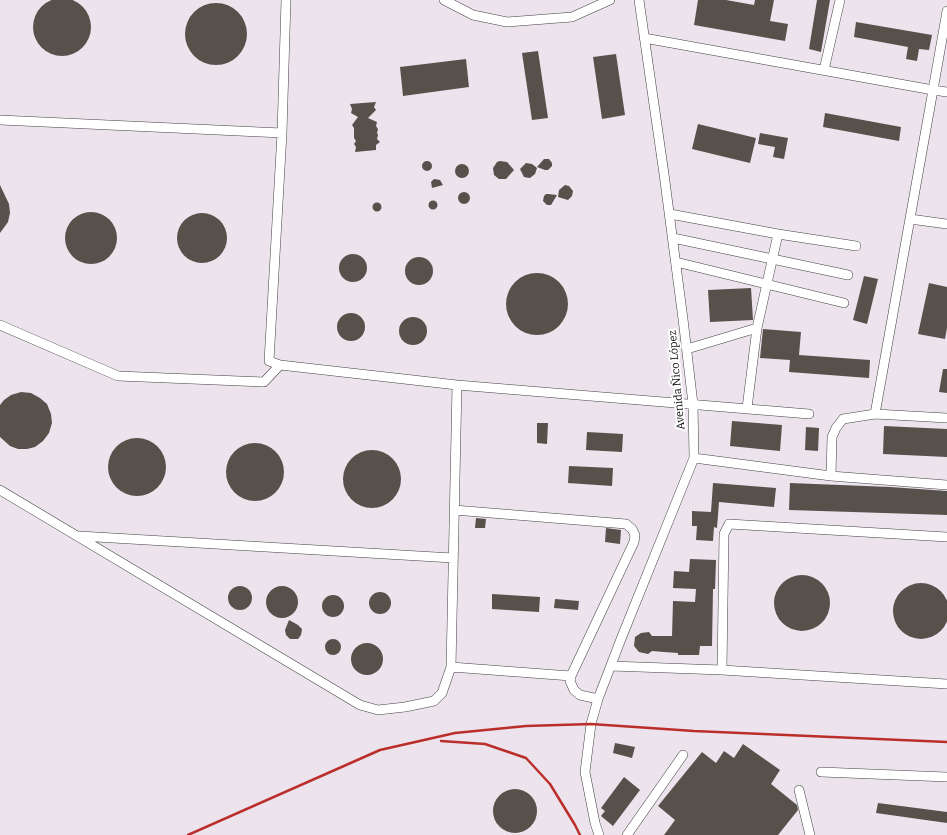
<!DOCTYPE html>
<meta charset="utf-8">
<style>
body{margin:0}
canvas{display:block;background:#fefdf1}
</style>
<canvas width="947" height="835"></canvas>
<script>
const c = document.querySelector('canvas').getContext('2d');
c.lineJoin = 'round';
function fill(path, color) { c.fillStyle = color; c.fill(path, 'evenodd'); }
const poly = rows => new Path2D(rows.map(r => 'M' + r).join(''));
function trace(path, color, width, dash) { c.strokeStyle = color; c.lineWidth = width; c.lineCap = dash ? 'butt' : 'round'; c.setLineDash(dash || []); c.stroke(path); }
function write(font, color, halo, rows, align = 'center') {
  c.font = font + ' Bitter,serif'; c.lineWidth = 4; c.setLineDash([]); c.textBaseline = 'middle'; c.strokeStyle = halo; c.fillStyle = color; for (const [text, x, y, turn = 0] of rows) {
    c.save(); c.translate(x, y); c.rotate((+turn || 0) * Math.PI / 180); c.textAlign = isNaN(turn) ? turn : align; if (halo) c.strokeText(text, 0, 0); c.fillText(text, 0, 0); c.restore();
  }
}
fill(poly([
 [0,0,947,0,947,835,0,835]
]), '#ece3ed');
fill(poly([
 '33 27a29 29 0 1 1 58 0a29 29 0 1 1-58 0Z',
 [698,0,726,0,754,5,755,0,774,0,770,21,788,24,785,41,694,25],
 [817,0,830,0,821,52,809,49],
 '185 34a31 31 0 1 1 62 0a31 31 0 1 1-62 0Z',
 [856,22,932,35,929,50,919,49,917,61,906,59,908,47,854,37],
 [538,51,548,118,532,120,522,53],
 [616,54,625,115,602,119,593,57],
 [466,59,469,87,403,96,400,67],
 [376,102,374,107,376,110,368,118,377,122,376,126,378,129,377,133,378,135,377,139,380,142,376,145,376,150,355,152,356,147,354,144,356,141,354,138,354,128,352,125,358,117,351,113,352,109,350,104],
 [825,113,901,127,899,141,823,127],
 [698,124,756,138,750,163,692,149],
 [760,133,788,138,784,159,773,157,775,147,758,144],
 [544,159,549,159,552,163,552,166,548,170,545,170,537,167],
 '422 166a5 5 0 1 1 10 0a5 5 0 1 1-10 0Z',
 [500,161,507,162,514,170,506,179,499,179,494,175,493,168,497,162],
 [526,163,532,164,537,168,535,174,530,178,524,177,520,169],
 '455 171a7 7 0 1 1 14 0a7 7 0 1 1-14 0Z',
 [434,179,440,180,443,185,432,188,431,182],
 [0,185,9,204,10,213,8,222,0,233],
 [565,185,569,186,573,191,572,196,568,200,558,197,559,190],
 '458 198a6 6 0 1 1 12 0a6 6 0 1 1-12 0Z',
 [546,194,548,194,557,195,551,205,547,205,543,201,544,196],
 '428.5 205a4.5 4.5 0 1 1 9 0a4.5 4.5 0 1 1-9 0Z',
 '372.5 207a4.5 4.5 0 1 1 9 0a4.5 4.5 0 1 1-9 0Z',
 '65 238a26 26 0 1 1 52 0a26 26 0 1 1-52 0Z',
 '177 238a25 25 0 1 1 50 0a25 25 0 1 1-50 0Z',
 '339 268a14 14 0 1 1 28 0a14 14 0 1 1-28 0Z',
 '405 271a14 14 0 1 1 28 0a14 14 0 1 1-28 0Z',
 '506 304a31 31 0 1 1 62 0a31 31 0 1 1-62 0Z',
 [864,276,878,279,867,324,853,320],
 [929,283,947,287,947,328,945,339,918,334],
 [751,288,753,320,710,322,708,290],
 '337 327a14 14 0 1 1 28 0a14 14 0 1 1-28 0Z',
 '399 331a14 14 0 1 1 28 0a14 14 0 1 1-28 0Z',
 [763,329,801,332,799,355,870,360,869,378,789,372,790,360,760,358],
 [943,369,947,369,947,393,939,392],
 [21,392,31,393,40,398,47,404,51,414,52,423,49,433,43,441,35,447,27,449,18,449,10,446,0,437,0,405,4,400,11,395],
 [732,421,782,425,780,451,730,446],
 [537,423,548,423,547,444,537,443],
 [884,426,947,429,947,457,883,454],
 [806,427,819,428,818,451,805,450],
 [587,432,623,434,622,452,586,450],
 '108 467a29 29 0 1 1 58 0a29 29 0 1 1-58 0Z',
 '226 472a29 29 0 1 1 58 0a29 29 0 1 1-58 0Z',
 '343 479a29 29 0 1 1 58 0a29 29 0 1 1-58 0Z',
 [569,466,613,468,612,486,568,483],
 [713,483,776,488,774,507,719,502,717,528,714,527,713,541,696,540,697,526,692,526,692,511,711,512],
 [790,483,890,487,947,491,947,515,789,510],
 [476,518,486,519,485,528,475,528],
 [606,528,621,530,620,544,605,542],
 [690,559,716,560,715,589,713,589,712,646,700,646,699,655,678,655,678,653,664,652,652,651,648,654,639,652,634,646,635,637,641,633,649,632,652,636,672,636,673,601,695,602,696,589,673,588,674,571,689,572],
 '774 603a28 28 0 1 1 56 0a28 28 0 1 1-56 0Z',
 '893 611a28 28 0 1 1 56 0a28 28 0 1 1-56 0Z',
 '266 602a16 16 0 1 1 32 0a16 16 0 1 1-32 0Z',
 '228 598a12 12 0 1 1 24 0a12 12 0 1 1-24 0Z',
 '369 603a11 11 0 1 1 22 0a11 11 0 1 1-22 0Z',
 [492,594,540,597,539,612,492,609],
 '322 606a11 11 0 1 1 22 0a11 11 0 1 1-22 0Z',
 [555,599,579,601,578,610,554,608],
 [289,620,298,625,302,629,301,635,298,639,290,639,286,635,285,630],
 '325 647a8 8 0 1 1 16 0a8 8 0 1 1-16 0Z',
 '351 659a16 16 0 1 1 32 0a16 16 0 1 1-32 0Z',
 [615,743,635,747,632,758,613,753],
 [743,744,780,770,771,784,797,805,798,810,778,835,664,835,675,820,658,806,702,752,716,763,724,751,734,758],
 [624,777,640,790,613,826,601,816,605,811,601,808],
 '493 811a22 22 0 1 1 44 0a22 22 0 1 1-44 0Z',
 [878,803,947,812,947,823,876,813]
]), '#57514b');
const minor = poly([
 [286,0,282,133,269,361,280,365,457,385,809,414],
 [444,0,473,15,507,22,572,17,610,0],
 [644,38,933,90,947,11],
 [824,70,840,0],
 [0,120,282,133],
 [670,214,778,234,856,246],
 [910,219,947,224],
 [673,238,848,275],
 [676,262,844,303],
 [0,325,118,376,264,382,280,365],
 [687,349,757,328],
 [747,408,757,328,778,234],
 [875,414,933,90,947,92],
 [694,458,831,476,947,485],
 [831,476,832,437,836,428,843,419,875,414,947,418],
 [0,490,360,705,378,710,405,707,434,701,442,693,451,667,457,385],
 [454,510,626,524,632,529,635,535,634,542,571,676,570,681,574,690,580,695,598,699],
 [79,536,453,558],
 [611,666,722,670,947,684],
 [451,667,571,676],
 [722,670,724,534,729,524,947,537],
 [821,772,947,777],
 [799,790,810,835],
 [599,835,595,823,585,772,591,724,598,699,621,639,694,458,693,404,683,319,664,174,639,0],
 [627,835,683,755]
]);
trace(minor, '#424242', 10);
trace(minor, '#fff', 9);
trace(poly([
 [441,741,485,744,526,758,550,784,575,825,580,835],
 [188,835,380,750,455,733,526,726,591,724,694,731,947,742]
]), '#bb2f2b', 2.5);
write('11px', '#0f0f0f', '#fff', [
 ["Avenida Ñico López",677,380,-95]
]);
</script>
